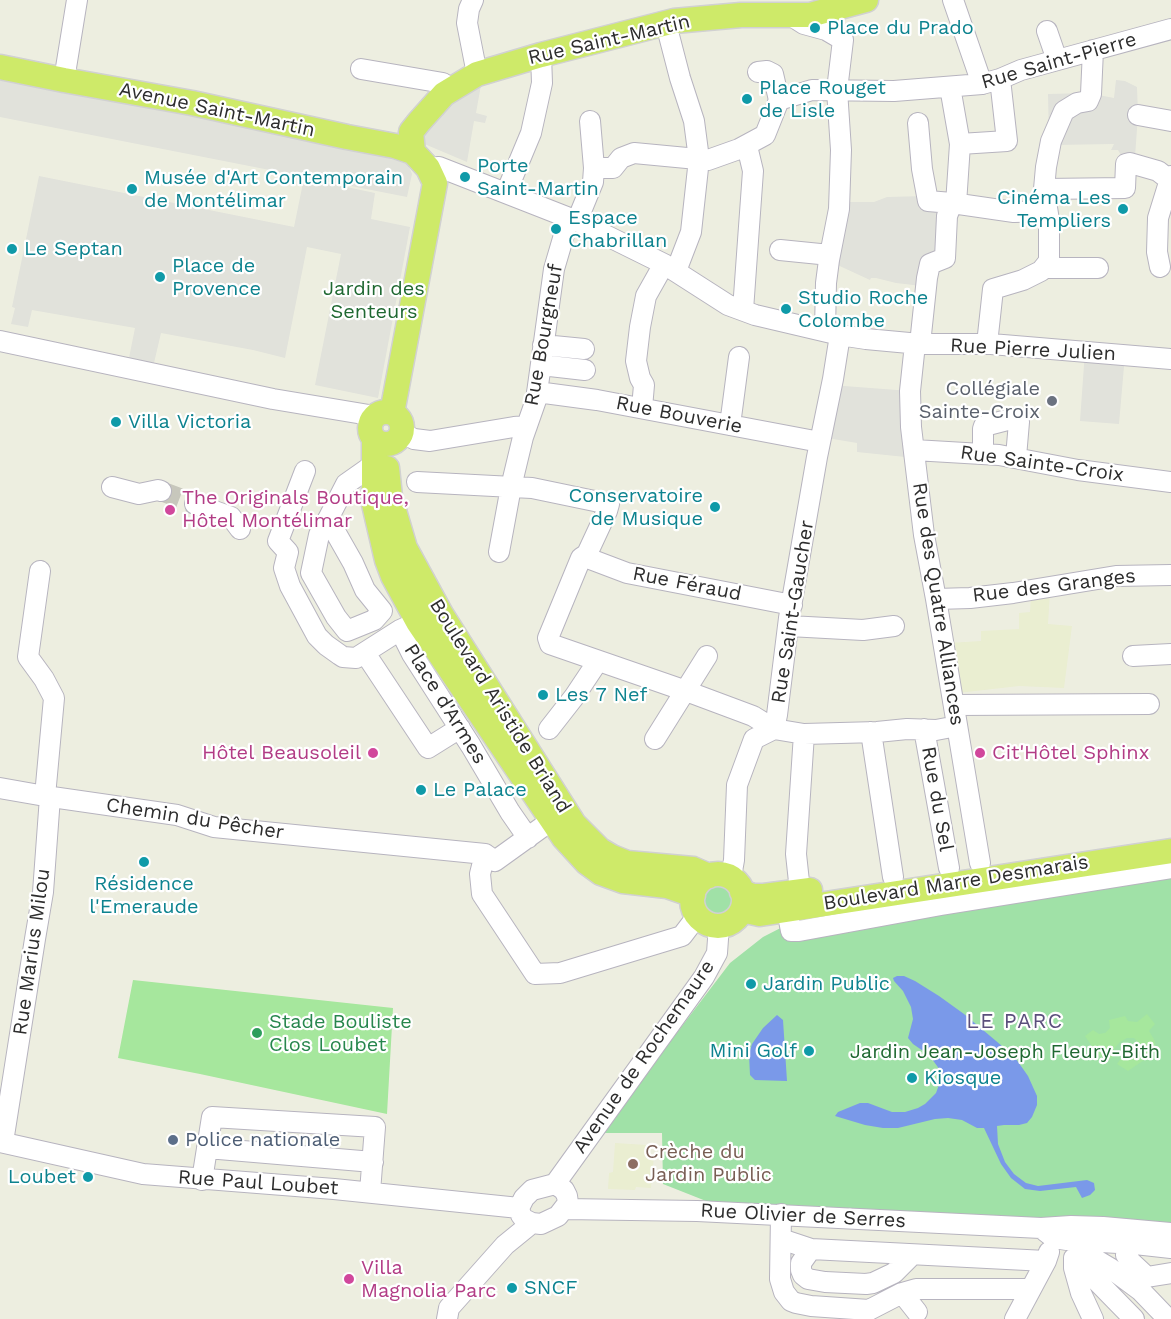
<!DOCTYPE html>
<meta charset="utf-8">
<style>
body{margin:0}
canvas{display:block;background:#edeee0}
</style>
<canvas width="1171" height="1319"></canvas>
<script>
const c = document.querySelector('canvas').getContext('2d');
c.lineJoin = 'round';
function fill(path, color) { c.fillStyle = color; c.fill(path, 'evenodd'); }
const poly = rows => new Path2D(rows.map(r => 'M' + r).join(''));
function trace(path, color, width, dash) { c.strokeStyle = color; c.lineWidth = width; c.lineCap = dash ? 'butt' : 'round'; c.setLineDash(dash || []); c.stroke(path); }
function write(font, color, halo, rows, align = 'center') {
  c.font = font + ' "Work Sans",sans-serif'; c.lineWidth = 4.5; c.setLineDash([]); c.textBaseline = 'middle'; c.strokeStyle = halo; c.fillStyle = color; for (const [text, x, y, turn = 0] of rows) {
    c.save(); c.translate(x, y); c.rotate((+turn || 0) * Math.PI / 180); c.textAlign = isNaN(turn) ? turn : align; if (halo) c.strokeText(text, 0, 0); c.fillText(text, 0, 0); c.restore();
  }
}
fill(poly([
 [1050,592,1048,624,1072,626,1064,688,1019,686,958,693,949,643,981,641,981,631,1019,629,1019,613,1030,612,1031,595],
 [615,1143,647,1145,647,1154,654,1155,651,1188,636,1187,635,1190,608,1189,609,1173,613,1172]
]), '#eaeed1');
fill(poly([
 [1171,857,1171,1223,1167,1224,1132,1223,706,1201,663,1184,662,1133,604,1133,618,1110,730,963,763,937,802,917],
 '700 900a18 18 0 1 1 36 0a18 18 0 1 1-36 0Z'
]), '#a0e1a7');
fill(poly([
 [133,980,393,1008,387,1114,200,1074,118,1058],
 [1147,1014,1155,1024,1149,1031,1155,1041,1154,1051,1144,1060,1128,1071,1117,1064,1126,1051,1145,1049,1134,1038,1127,1038,1120,1042,1114,1049,1112,1058,1106,1059,1097,1054,1085,1036,1093,1030,1099,1034,1105,1033,1110,1028,1109,1020,1125,1016,1128,1021,1137,1022]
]), '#a6e79d');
fill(poly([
 [0,74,406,159,412,174,407,197,0,117],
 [1116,80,1125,81,1137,87,1138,115,1135,157,1126,164,1118,150,1111,150,1114,144,1054,145,1049,138,1048,94,1088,93,1114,98],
 [481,85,476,113,487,116,485,123,474,121,467,162,415,140,450,101],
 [39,176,294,227,304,178,375,193,371,219,410,227,378,398,315,385,341,254,307,247,285,358,253,350,161,333,154,363,129,358,135,328,32,310,28,327,11,324,15,308,12,307],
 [925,196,947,203,947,236,922,286,896,283,876,278,871,278,870,280,831,262,846,202,874,202,887,197],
 [1085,351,1125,355,1119,424,1080,421],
 [831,385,910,391,915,458,857,452,857,443,821,437]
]), '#e1e2db');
fill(poly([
 [897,976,904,976,915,981,939,996,964,1014,1002,1046,1016,1059,1028,1076,1037,1096,1037,1105,1032,1117,1027,1123,1019,1125,1004,1125,997,1126,998,1144,1005,1162,1014,1174,1026,1183,1038,1186,1087,1180,1094,1183,1095,1190,1090,1195,1082,1198,1076,1187,1040,1191,1025,1189,1011,1178,1001,1164,984,1128,977,1128,962,1120,948,1118,935,1119,898,1128,883,1128,865,1125,835,1116,838,1112,860,1103,868,1103,892,1112,905,1112,918,1108,925,1104,936,1093,941,1079,940,1070,929,1055,913,1044,908,1038,913,1019,911,1007,903,991,894,981,893,978],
 [777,1015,783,1020,787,1081,755,1080,750,1075,749,1054,752,1044,763,1028]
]), '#7a99e9');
trace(poly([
 [161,491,195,504]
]), '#c7c7bc', 20, [20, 10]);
const minor = poly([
 [473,0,469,9,467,23,477,74],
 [953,0,982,84],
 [790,15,804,24,826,30,843,40,837,90,841,150,839,209,829,260,826,283,825,330],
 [666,24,680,78,694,121,699,159,691,232,676,271],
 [1047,31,1057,60],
 [361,69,443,83,450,89],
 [758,72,767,71,773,74,779,100],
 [64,80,77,0],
 [950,87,960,144,956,204],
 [779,100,812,90,894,91,982,84,1000,79,1021,70,1171,29],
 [1138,115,1171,121],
 [918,123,922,169,928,201,952,203,1014,212,1047,211],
 [960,144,1007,141,1000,79],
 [428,168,439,167,577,221,664,264,728,305,755,315,840,335,866,339,920,344,991,344,1171,359],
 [594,168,613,168,621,158,634,153,708,160,739,149,765,135,779,100],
 [1044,189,1125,188,1126,164,1130,163,1158,171,1171,181],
 [506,193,531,133,542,83,541,55],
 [577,221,593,182,594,168,590,121],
 [780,250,830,255],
 [1160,267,1157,252,1158,218,1171,176],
 [1044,268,1098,268],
 [743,310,753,171,747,146],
 [0,341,273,399,375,416],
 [915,344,910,391,911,427,924,535,936,599,980,863],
 [920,344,927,278,930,264,945,258,947,216,952,203],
 [987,344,993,289,1023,280,1041,271,1049,261,1049,220,1044,189,1046,167,1051,141,1064,111,1077,103,1088,101,1091,94,1093,50],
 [543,345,584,349],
 [541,365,585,370],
 [537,392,597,400,820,442],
 [642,408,644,385,640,378,636,361,640,327,646,296,664,264],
 [730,425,739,357],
 [402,433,414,439,430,441,514,427,527,426],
 [914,450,999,455,1078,470,1171,482],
 [983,454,983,429,984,426,1015,418,1018,419,1019,422,1016,457],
 [305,471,278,541,288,552,284,568,290,586,317,636,326,645,340,655,343,657,356,658,400,630,418,622],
 [417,482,532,488,609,504,607,511,587,554,581,558,548,638,550,644,686,691,753,716,774,729,804,734,877,732,907,729,936,730,957,726],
 [112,487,139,494,158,490,161,491],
 [195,504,231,517,240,529],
 [328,519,353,563,365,590,382,611,374,620,347,631,336,617,311,573,319,535,328,519,346,484,373,465],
 [499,552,511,487,523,437,536,400,554,269,569,218],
 [587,554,590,559,627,573,792,605],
 [40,571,28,657,44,679,54,698,45,796],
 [936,599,970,598,1013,593,1116,576,1171,575],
 [789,626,863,630,894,626],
 [400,630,412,654,471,746,510,812,528,838],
 [365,653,428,748,460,728],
 [1133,656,1171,654],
 [954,705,1149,704],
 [549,729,574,697,598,661],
 [924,729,949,868],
 [871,732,893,877],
 [655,739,707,656],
 [0,788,45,796,177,815,214,827,485,854,495,861,552,820],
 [485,854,480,874,482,894,535,974,560,973,682,936,698,915],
 [731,877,734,860,737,785,754,739,774,729,777,715,789,618,817,457,833,379,840,335],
 [800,891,796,854,804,734],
 [787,910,791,931,799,931,941,905,1171,868],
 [0,1142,143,1174,334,1189,519,1208],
 [3,1142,35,939,43,892,50,797],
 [207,1148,373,1162],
 [202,1180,212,1117,375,1127,370,1192],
 [555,1184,704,977,717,953,719,925],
 [555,1184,564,1190,567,1196,568,1203,558,1216,541,1224,532,1223,524,1219,521,1215,519,1208,524,1198,532,1190,555,1184],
 [565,1209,697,1211,1041,1228,1071,1226,1103,1227,1171,1233],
 [781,1214,780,1279,784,1292,791,1301,796,1303,811,1306,869,1310,902,1293,916,1289,1031,1289],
 [1045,1231,1054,1238,1067,1240,1135,1244,1171,1248],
 [781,1239,811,1249,1046,1261],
 [1135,1244,1127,1250,1126,1255,1131,1262,1147,1277,1171,1273],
 [1084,1245,1083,1252,1110,1268,1141,1291,1168,1319],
 [811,1249,801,1263,801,1270,803,1275,808,1279,825,1282,866,1284,873,1283,894,1273,912,1255],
 [902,1293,917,1312],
 [447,1319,449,1308,505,1245,532,1223],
 [1015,1319,1046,1261,1049,1252],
 [1093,1319,1081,1293,1074,1268,1074,1258,1083,1252,1084,1263,1091,1275,1134,1319]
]);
const major = poly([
 [0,67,64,80,192,103,347,137,395,146,413,152,428,168,435,183,392,413],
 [413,152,411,132,419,122,444,94,477,74,541,55,674,21,741,15,810,15,866,0],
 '370 428a16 16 0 1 1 32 0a16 16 0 1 1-32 0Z',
 [374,440,374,504,387,560,393,576,418,622,564,838,586,862,601,873,623,881,667,886,693,895],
 [387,468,390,497,405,548,441,614,574,824,600,850,612,857,627,863,693,869,709,876],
 '692 900a26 26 0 1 1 52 0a26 26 0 1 1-52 0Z',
 [742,892,753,896,764,896,810,890],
 [742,910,760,914,1171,851]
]);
trace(minor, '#b7b4bf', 22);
trace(major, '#d1d1d1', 27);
trace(minor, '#fff', 20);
trace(major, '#ceea69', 24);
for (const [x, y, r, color] of [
 [815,28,6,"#0f9aa8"],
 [747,99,6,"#0f9aa8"],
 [465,177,6,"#0f9aa8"],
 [132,189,6,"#0f9aa8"],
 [1123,209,6,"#0f9aa8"],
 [556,229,6,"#0f9aa8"],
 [12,249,6,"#0f9aa8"],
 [160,277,6,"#0f9aa8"],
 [786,309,6,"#0f9aa8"],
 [1052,401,6,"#6b7280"],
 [116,422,6,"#0f9aa8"],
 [715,507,6,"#0f9aa8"],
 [170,510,6,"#d1479c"],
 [543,695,6,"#0f9aa8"],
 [373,753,6,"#d1479c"],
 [980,753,6,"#d1479c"],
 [421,790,6,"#0f9aa8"],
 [144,862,6,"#0f9aa8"],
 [751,984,6,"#0f9aa8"],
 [257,1033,6,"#2e9e5b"],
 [809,1051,6,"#0f9aa8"],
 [912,1078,6,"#0f9aa8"],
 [173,1140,6,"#5c6f8a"],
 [633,1164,6,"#8d6e63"],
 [88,1177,6,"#0f9aa8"],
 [349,1279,6,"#d1479c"],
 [512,1288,6,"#0f9aa8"]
]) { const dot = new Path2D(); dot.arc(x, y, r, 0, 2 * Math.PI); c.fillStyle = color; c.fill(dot); trace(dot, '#fff', 2); }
write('20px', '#0d838f', '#fff', [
 ["Place du Prado",827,28],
 ["Place Rouget",759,88],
 ["de Lisle",759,111],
 ["Porte",477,166],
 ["Saint-Martin",477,189],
 ["Musée d'Art Contemporain",144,178],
 ["de Montélimar",144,201],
 ["Cinéma Les",1111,198,"right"],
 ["Templiers",1111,221,"right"],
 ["Espace",568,218],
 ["Chabrillan",568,241],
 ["Le Septan",24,249],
 ["Place de",172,266],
 ["Provence",172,289],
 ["Studio Roche",798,298],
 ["Colombe",798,321],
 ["Villa Victoria",128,422],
 ["Conservatoire",703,496,"right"],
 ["de Musique",703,519,"right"],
 ["Les 7 Nef",555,695],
 ["Le Palace",433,790],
 ["Résidence",144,884,"center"],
 ["l'Emeraude",144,907,"center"],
 ["Jardin Public",763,984],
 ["Mini Golf",797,1051,"right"],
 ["Kiosque",924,1078],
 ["Loubet",76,1177,"right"],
 ["SNCF",524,1288]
], 'left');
write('20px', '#2d2d2d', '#fff', [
 ["Rue Saint-Martin",609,40,-13],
 ["Rue Saint-Pierre",1059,61,-16],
 ["Avenue Saint-Martin",217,110,12],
 ["Rue Bourgneuf",544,335,-80],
 ["Rue Pierre Julien",1033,350,3],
 ["Rue Bouverie",679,415,11],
 ["Rue Sainte-Croix",1042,464,8],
 ["Rue Féraud",687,584,11],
 ["Rue des Granges",1054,586,-7],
 ["Rue des Quatre Alliances",938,604,81],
 ["Rue Saint-Gaucher",793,612,-81],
 ["Place d'Armes",445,704,58],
 ["Boulevard Aristide Briand",500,706,58],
 ["Rue du Sel",937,799,80],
 ["Chemin du Pêcher",195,819,9],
 ["Boulevard Marre Desmarais",956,883,-9],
 ["Rue Marius Milou",32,952,-82],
 ["Avenue de Rochemaure",644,1057,-55],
 ["Rue Paul Loubet",258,1183,4],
 ["Rue Olivier de Serres",803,1216,3]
]);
write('20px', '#1f6831', '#fff', [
 ["Jardin des",374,289],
 ["Senteurs",374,312],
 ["Jardin Jean-Joseph Fleury-Bith",1005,1052]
]);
write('20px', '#5b616d', '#fff', [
 ["Collégiale",1040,389],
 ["Sainte-Croix",1040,412]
], 'right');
write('20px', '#b23c85', '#fff', [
 ["The Originals Boutique,",182,498],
 ["Hôtel Montélimar",182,521],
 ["Hôtel Beausoleil",361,753,"right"],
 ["Cit'Hôtel Sphinx",992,753],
 ["Villa",361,1268],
 ["Magnolia Parc",361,1291]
], 'left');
write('20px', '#27864d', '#fff', [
 ["Stade Bouliste",269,1022],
 ["Clos Loubet",269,1045]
], 'left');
write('20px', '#4e5e75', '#fff', [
 ["Police nationale",185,1140]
], 'left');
write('20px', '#785e54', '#fff', [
 ["Crèche du",645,1152],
 ["Jardin Public",645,1175]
], 'left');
c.letterSpacing = '1.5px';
write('21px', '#5b4f7c', '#fff', [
 ["LE PARC",1015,1022]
]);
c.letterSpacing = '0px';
</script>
